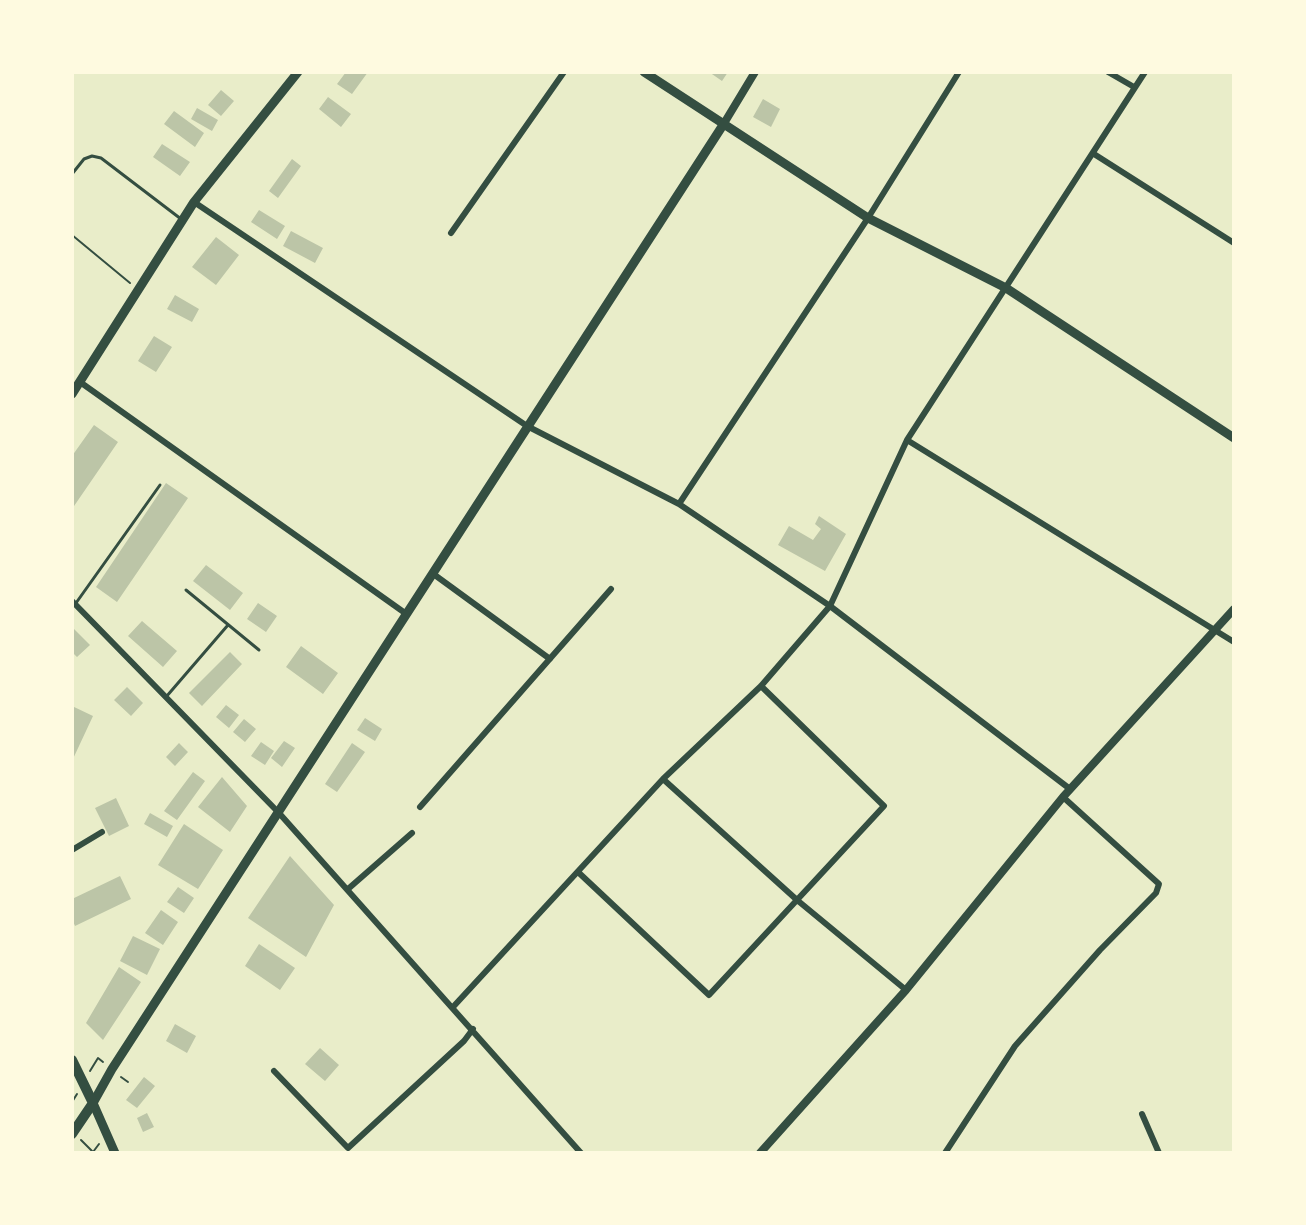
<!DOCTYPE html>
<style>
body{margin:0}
#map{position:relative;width:1306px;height:1225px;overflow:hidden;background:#e9edc9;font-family:Arial,sans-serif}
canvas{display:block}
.frame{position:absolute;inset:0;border:74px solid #fefae0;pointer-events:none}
</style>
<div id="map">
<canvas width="1306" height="1225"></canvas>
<div class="frame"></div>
</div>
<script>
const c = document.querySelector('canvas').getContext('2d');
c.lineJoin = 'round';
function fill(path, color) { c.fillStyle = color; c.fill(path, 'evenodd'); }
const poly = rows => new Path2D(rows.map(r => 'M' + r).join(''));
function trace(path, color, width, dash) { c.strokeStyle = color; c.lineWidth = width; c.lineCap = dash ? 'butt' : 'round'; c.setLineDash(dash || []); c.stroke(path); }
fill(poly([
 [346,72,368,72,352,94,337,84],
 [709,72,728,72,722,81],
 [221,90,234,101,221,116,208,105],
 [328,97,351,114,341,127,319,109],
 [763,99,780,109,771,127,753,117],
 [197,108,218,120,212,131,191,119],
 [174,111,204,133,195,147,164,124],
 [162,144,190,162,180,176,153,157],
 [292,159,301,166,278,198,269,191],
 [259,210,285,226,277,239,251,222],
 [291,231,323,248,315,263,283,246],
 [216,237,239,255,216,285,192,267],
 [175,295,199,309,192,322,167,309],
 [154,336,172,347,156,372,138,361],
 [94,425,118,442,72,509,72,456],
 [166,483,188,498,117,602,96,587],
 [819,516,846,534,825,571,778,545,789,526,813,540,821,529,815,524],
 [206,565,243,593,230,610,193,581],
 [258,603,277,616,266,632,247,619],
 [142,621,177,651,163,667,128,636],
 [72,627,90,645,77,657,72,652],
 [301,646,338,673,323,694,286,667],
 [230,652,242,664,202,706,189,693],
 [127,687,143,703,131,716,114,700],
 [226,705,239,715,229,728,216,717],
 [72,706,93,716,72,761],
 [365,718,382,729,375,741,357,730],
 [244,719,256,729,245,742,233,732],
 [284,741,295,748,282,767,271,758],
 [261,742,274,751,265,765,251,756],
 [179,743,188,752,175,766,166,757],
 [352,743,365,752,337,792,325,784],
 [193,772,205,781,177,820,164,811],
 [222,777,247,806,230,832,198,807],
 [116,798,129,826,109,836,95,808],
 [150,813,173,826,167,837,144,824],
 [184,824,223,850,198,889,158,865],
 [290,856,334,905,306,957,248,918],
 [120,876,131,899,75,926,72,919,72,899],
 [178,887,194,898,184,913,167,902],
 [161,910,178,922,163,945,145,933],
 [133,936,160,949,147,975,120,961],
 [259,944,295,968,280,990,245,966],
 [119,967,141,982,103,1040,86,1023],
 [175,1024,196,1036,187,1053,166,1041],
 [320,1048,339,1065,325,1081,305,1064],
 [144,1077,155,1086,137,1108,126,1100],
 [147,1113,154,1127,143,1132,137,1118]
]), '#bcc5a7');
trace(poly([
 [72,235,130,283],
 [90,1071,98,1058,103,1062],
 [121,1077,128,1082],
 [72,1102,77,1094],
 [81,1140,93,1152,99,1144]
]), '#344e41', 2);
trace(poly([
 [72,174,84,159,92,156,101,158,181,219],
 [186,590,259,650],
 [76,603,160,485],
 [166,697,228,625]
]), '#344e41', 3);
trace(poly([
 [1108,72,1134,87],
 [1094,154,1234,243],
 [194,202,527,426,679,504,830,606,1070,789],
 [451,233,564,72],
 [80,382,405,613],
 [907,440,1234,642],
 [679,504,868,218,959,72],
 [432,573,550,659],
 [72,601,279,813,581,1153],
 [663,779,797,900,906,990],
 [420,807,611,589],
 [72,850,102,832],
 [578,872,709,995,884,806,761,686],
 [348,889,412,833],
 [453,1007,663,779,761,686,830,606,907,440,1145,72],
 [274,1071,348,1148,464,1041,473,1029],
 [1142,1114,1159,1153],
 [945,1153,1015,1046,1100,950,1156,893,1159,884,1063,797]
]), '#344e41', 6);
trace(poly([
 [723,125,755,72],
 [760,1153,906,990,1063,797,1234,609]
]), '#344e41', 8);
trace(poly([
 [644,72,868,218,1006,288,1234,438],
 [72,394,194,202,298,72],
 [115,1153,93,1103,112,1069,723,125]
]), '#344e41', 9);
trace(poly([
 [72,1060,93,1103,72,1134]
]), '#344e41', 10);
</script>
